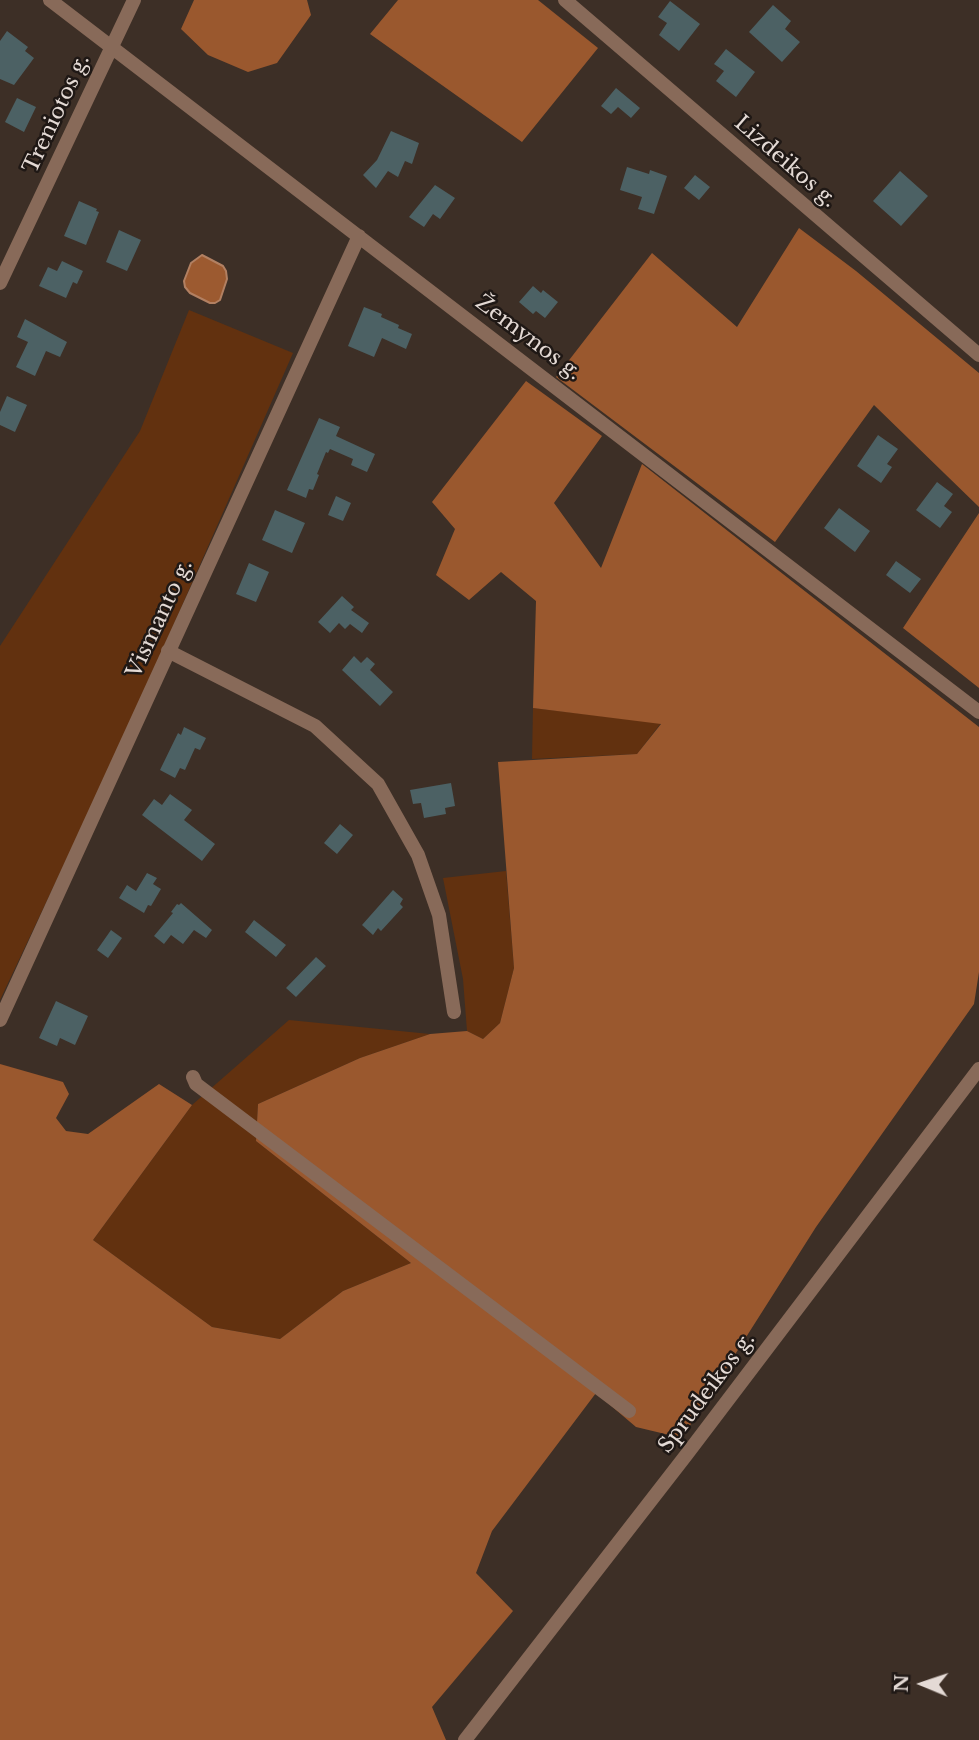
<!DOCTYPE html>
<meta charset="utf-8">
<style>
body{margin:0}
#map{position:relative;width:979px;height:1740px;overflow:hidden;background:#3d2f26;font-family:"Libre Baskerville",serif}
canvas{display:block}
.north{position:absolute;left:888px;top:1649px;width:70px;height:70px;-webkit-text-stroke:5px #1f1815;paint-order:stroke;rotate:272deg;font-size:19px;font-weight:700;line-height:28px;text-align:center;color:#e4dad5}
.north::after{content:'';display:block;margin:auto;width:24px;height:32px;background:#e4dad5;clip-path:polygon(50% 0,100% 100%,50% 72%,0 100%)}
</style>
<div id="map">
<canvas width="979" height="1740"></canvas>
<div class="north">N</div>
</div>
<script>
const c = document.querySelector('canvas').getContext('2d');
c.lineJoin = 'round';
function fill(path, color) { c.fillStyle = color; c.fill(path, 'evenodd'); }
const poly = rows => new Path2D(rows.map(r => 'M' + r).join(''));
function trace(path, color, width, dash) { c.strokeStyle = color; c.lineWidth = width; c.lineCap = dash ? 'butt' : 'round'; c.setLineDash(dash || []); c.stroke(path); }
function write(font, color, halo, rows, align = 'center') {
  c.font = font + ' "Libre Baskerville",serif'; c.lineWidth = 5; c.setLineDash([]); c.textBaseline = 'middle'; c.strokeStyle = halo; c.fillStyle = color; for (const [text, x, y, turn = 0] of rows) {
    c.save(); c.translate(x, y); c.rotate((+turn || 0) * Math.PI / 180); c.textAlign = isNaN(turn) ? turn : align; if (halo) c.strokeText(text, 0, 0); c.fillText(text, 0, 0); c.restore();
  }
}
fill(poly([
 [189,310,293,353,126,733,0,1000,0,646,140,431],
 [533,708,661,723,637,754,532,759],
 [506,871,514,968,500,1023,483,1039,467,1031,463,979,443,878],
 [289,1020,430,1034,360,1058,258,1104,256,1141,411,1263,343,1291,280,1339,212,1327,93,1240,192,1105]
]), '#62310f');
fill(poly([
 [194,0,307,0,311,15,277,63,248,72,208,55,181,29],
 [398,0,538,0,598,48,522,142,370,34],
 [799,228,856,271,979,373,979,507,874,405,775,542,556,377,652,253,737,327],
 [526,381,602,436,554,503,601,568,642,464,979,727,979,972,974,1004,816,1227,682,1438,636,1427,596,1393,492,1531,476,1573,513,1611,432,1707,446,1740,0,1740,0,1064,63,1082,69,1094,56,1118,66,1131,88,1134,159,1084,192,1105,93,1240,212,1327,280,1339,343,1291,411,1263,256,1141,258,1104,360,1058,430,1034,467,1031,483,1039,500,1023,514,968,498,762,637,754,661,724,533,708,536,601,501,572,469,600,436,575,455,529,432,502],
 [979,513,979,688,903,628]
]), '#9a582e');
const water = poly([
 [202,255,223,266,226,271,227,279,220,300,215,303,210,303,190,293,185,287,184,281,191,263,202,255]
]);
fill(water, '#9c5a30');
trace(water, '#b28062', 2);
fill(poly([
 [670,1,700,24,679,51,659,35,667,23,658,17],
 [773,5,791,21,785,29,800,42,782,62,749,32],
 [7,31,28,47,25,51,34,58,14,85,0,79,0,41],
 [726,49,755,72,736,97,716,81,724,71,714,64],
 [616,88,640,108,631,118,618,107,611,114,601,106],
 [17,98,36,107,24,132,5,122],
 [391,131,419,143,412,164,405,161,398,177,388,171,376,188,363,175,377,160],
 [627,167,649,174,650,170,667,176,654,214,638,209,642,197,620,190],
 [900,171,928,196,901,226,873,201],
 [695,175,710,187,699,200,684,188],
 [435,185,455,198,440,219,433,214,424,227,409,217],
 [79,201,97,209,96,211,99,212,86,245,64,236],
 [119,230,141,240,127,271,106,262],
 [62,261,83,271,77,284,73,282,66,298,39,286,48,267,57,271],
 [533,286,541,293,543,290,558,302,545,318,536,311,533,314,519,302],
 [364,307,382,314,381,317,399,325,398,328,412,334,406,349,382,338,374,357,348,346],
 [25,319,67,342,60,357,46,351,35,376,16,367,28,342,17,337],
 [7,396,27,405,15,432,0,425,0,412],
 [319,418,340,427,336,436,375,454,367,472,351,465,353,459,330,449,328,453,326,452,317,474,319,475,313,490,309,489,306,498,287,490],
 [878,435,898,449,887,464,892,467,881,483,857,466],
 [937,482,953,494,944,506,952,512,940,528,916,510],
 [336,496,351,503,343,521,328,515],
 [839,508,870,531,855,552,824,528],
 [275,510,305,523,292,553,262,540],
 [896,561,921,579,910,593,886,575],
 [249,563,269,572,256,602,236,594],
 [342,596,354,607,351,610,369,623,362,633,350,624,345,629,339,623,330,633,318,622],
 [354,656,361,663,367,657,375,664,370,670,393,692,380,706,342,670],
 [184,727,206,738,200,750,195,748,185,770,180,768,175,778,160,770,178,733,181,735],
 [451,783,455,806,445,808,446,814,424,818,421,803,413,804,410,790],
 [170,794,192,810,184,820,215,844,202,861,142,815,154,799,162,805],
 [340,824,353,835,337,854,324,843],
 [147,873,157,878,153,884,161,889,151,906,148,905,144,913,119,898,127,885,136,891],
 [393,890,403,899,400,904,403,907,381,931,378,928,373,935,362,925],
 [181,903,212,930,206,938,194,930,183,944,171,935,164,944,154,936,173,913,171,912,177,904,179,905],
 [254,920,286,945,276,957,245,932],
 [111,930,122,938,108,958,97,950],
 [316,957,326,966,296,997,286,988],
 [56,1001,88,1016,75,1045,60,1038,57,1046,39,1038]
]), '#4c6164');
trace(poly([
 [50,0,979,712],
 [565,0,979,355],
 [0,283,134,0],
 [168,651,315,726,378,784,418,855,439,915,454,1012],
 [0,1020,359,236],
 [193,1077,196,1084,629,1411],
 [465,1740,687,1454,979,1069]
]), '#886a59', 14);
write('21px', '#e4dad5', '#1f1815', [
 ["Treniotos g.",57,114,-65],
 ["Lizdeikos g.",785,162,41],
 ["Žemynos g.",528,338,37],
 ["Vismanto g.",160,619,-65],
 ["Sprudeikos g.",707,1393,-53]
]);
</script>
